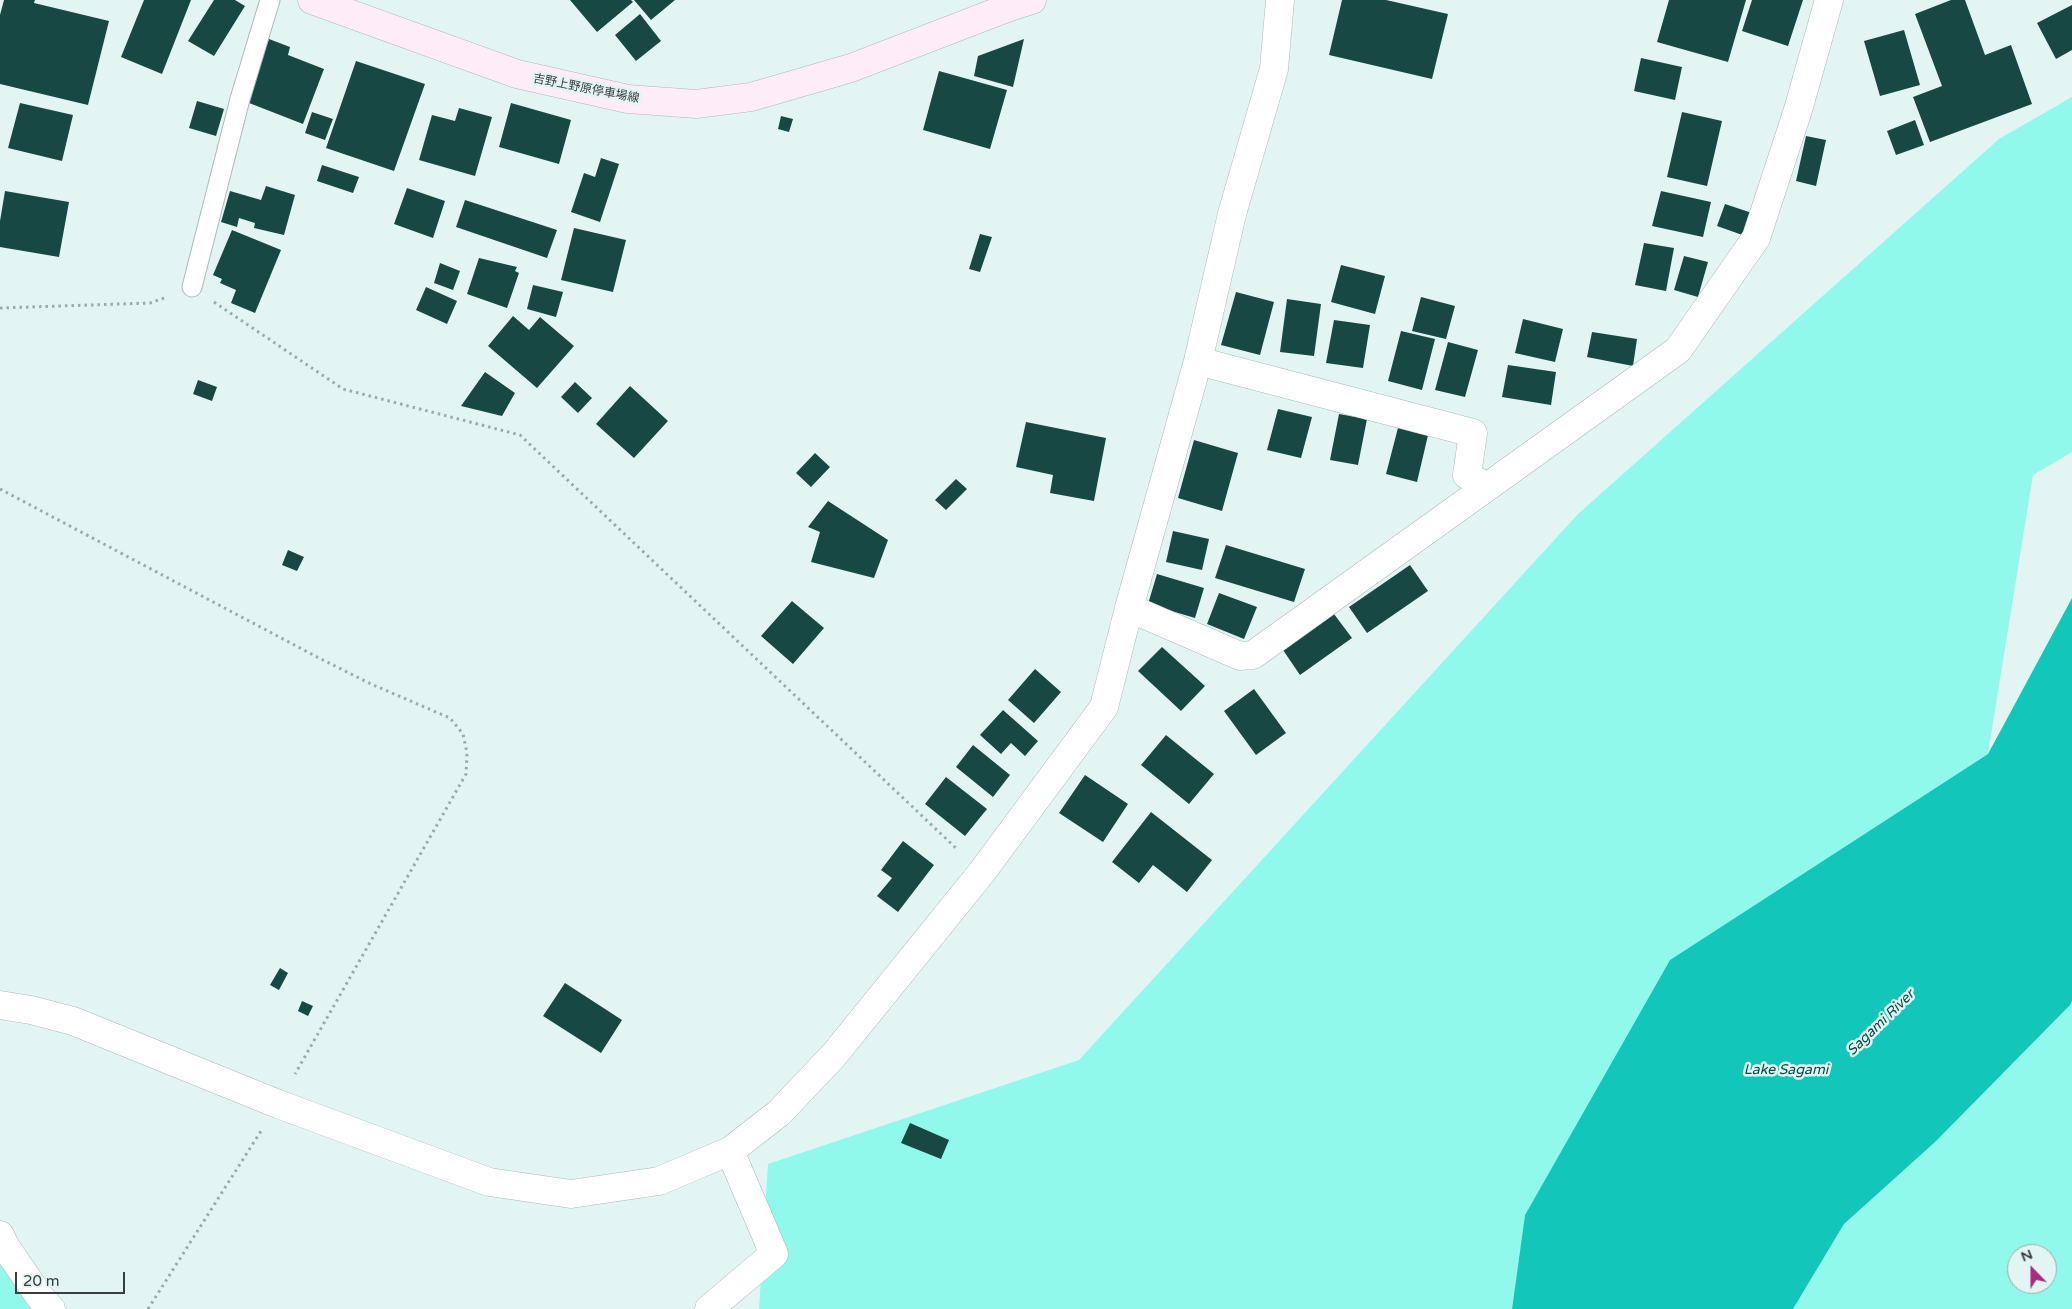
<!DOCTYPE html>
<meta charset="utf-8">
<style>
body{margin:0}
#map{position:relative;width:2072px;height:1309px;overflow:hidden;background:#e3f5f2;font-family:"Varela Round",sans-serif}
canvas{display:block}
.north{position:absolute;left:2007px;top:1244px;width:50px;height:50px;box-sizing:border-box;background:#e3f5f2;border:1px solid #9eacaa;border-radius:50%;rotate:338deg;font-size:14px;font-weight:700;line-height:20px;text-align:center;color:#373e3d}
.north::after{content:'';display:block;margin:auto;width:18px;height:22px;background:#a82c7f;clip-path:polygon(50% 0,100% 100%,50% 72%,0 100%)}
.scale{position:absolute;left:15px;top:1272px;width:110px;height:22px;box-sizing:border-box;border:2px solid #373e3d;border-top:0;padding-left:6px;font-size:15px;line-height:18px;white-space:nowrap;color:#373e3d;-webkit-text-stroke:4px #e3f5f2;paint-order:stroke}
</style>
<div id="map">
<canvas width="2072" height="1309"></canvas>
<div class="north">N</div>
<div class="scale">20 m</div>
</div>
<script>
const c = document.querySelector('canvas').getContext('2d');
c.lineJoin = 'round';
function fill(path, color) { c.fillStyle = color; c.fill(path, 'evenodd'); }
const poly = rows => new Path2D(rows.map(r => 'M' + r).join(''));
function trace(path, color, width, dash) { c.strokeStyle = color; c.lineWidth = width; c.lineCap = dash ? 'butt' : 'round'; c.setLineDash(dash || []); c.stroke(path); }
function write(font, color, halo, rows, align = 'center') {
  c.font = font + ' "Varela Round","Noto Sans JP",sans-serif'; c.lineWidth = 5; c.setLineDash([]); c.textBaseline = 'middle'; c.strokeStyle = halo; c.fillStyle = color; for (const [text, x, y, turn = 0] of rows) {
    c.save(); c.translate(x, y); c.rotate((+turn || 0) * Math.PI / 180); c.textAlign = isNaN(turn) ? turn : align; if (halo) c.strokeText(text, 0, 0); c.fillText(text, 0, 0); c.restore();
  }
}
fill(poly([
 [2072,97,2072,452,2033,475,1988,754,1670,960,1525,1215,1512,1309,759,1309,768,1164,1079,1060,1578,514,1999,139],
 [2072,1001,2072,1309,1793,1309,1844,1224],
 [2017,1254,2047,1254,2047,1284,2017,1284],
 [0,1257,41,1309,0,1309]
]), '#91f9ec');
fill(poly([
 [2072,598,2072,1001,2070,1005,1935,1142,1844,1224,1793,1309,1512,1309,1525,1215,1670,960,1988,754]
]), '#12c7b9');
fill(poly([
 [4,0,35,0,34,3,109,21,88,105,0,84,0,15],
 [144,0,191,0,162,74,121,57],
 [214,0,235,0,245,6,214,56,188,41],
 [570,0,631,0,633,2,597,32],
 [634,0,675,0,651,20],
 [1342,0,1386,0,1448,14,1432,79,1329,55],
 [1669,0,1746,0,1728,62,1657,42],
 [1752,0,1803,0,1788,46,1742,31],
 [1951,0,1965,0,1985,55,2011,45,2032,104,1930,142,1913,97,1942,86,1915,14],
 [2072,5,2072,50,2056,59,2037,23],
 [640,14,661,41,636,61,615,35],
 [1904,30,1920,85,1880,96,1864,41],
 [269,39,290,47,288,55,324,69,303,124,244,101],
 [1024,39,1013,87,974,76,978,56],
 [1641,58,1682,67,1675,100,1634,91],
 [356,61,425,84,394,171,326,148],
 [939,71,1007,90,990,149,923,130],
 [197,101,224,109,216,136,189,128],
 [20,103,73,115,62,161,8,148],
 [511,103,571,120,559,164,499,147],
 [459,108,492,117,475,176,419,160,432,115,455,121],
 [312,112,333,119,325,140,305,133],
 [1682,112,1722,121,1707,186,1667,177],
 [781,116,793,119,789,132,778,129],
 [1915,120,1924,145,1896,155,1887,131],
 [1806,136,1826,140,1816,186,1796,181],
 [601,158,619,164,600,222,571,212,584,173,595,177],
 [322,165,359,177,353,193,317,181],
 [266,186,295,195,284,235,254,228,255,223,239,218,237,227,221,222,230,191,261,200],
 [407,188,445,201,433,238,394,224],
 [5,191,69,202,59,257,0,247,0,221],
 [1661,191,1711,202,1703,237,1652,226],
 [465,200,557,230,547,258,456,227],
 [1725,204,1755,214,1748,237,1717,226],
 [574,228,626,240,613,292,561,280],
 [232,230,281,250,255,313,231,303,236,290,220,283,222,279,213,275],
 [980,234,992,237,980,272,969,269],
 [1644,243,1674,248,1666,291,1635,285],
 [1684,256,1708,262,1698,297,1674,290],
 [479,258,517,267,515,271,519,273,507,308,467,294],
 [440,263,460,271,453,290,434,283],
 [1341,265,1385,276,1375,314,1331,302],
 [533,285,563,292,556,317,527,309],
 [426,287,457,301,447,324,416,310],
 [1236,292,1274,302,1260,355,1221,345],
 [1421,297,1455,306,1446,339,1412,331],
 [1287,299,1321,304,1314,356,1280,352],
 [513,316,529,330,540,317,574,346,537,388,488,346],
 [1523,319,1563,329,1555,362,1515,353],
 [1334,320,1370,325,1363,368,1326,363],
 [1401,331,1435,339,1422,390,1388,381],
 [1592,332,1637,339,1633,366,1587,357],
 [1448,342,1478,350,1465,397,1435,390],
 [1508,365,1556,372,1551,405,1502,397],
 [485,372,515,393,502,416,461,406],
 [198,380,217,387,212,401,193,394],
 [575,382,592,398,578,413,561,397],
 [630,386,668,421,634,458,596,424],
 [1278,409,1312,417,1301,458,1267,450],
 [1339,414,1367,419,1358,465,1330,460],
 [1026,422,1106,438,1094,501,1050,493,1053,475,1016,467],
 [1399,424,1429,431,1417,482,1386,474],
 [1194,440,1238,453,1222,511,1178,498],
 [815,453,830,467,811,487,796,473],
 [956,479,967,489,946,510,935,500],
 [828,501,888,540,874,578,811,562,820,532,808,527],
 [1173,531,1209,539,1202,570,1166,562],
 [1226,545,1305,569,1294,602,1215,578],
 [288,550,304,557,297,571,282,565],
 [1410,565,1428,591,1367,633,1349,607],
 [1157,574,1204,588,1195,618,1148,604],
 [1219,593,1257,607,1244,639,1207,624],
 [792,601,824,628,793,664,761,636],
 [1334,614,1352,638,1300,675,1283,650],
 [1162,647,1205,686,1181,711,1138,671],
 [1035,669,1061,692,1034,723,1008,700],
 [1254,689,1286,733,1256,755,1224,711],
 [1003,710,1038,741,1025,756,1011,743,1001,754,980,735],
 [1166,735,1214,774,1189,804,1141,765],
 [973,745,1010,775,993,797,956,767],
 [1085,775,1128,804,1103,842,1059,813],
 [946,777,987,809,965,836,925,804],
 [1151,812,1212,860,1187,892,1153,865,1139,883,1112,862],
 [903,841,934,865,898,912,877,896,892,878,881,870],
 [280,968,288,973,279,990,270,985],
 [565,983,622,1020,601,1053,543,1016],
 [302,1001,313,1006,308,1016,298,1011],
 [910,1123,949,1140,941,1159,901,1143]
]), '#184843');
const lane = poly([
 [192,287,240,99,270,0]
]);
const street = poly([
 [1198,361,1473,433,1467,475,1486,487],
 [1129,608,1240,656,1253,655,1678,350,1756,238,1798,110,1829,0],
 [0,1005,31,1010,73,1021,278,1104,489,1182,571,1194,659,1181,730,1151,779,1113,834,1055,982,872,1104,707,1129,608,1198,361,1232,214,1274,69,1280,0],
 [0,1235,5,1246,40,1297,51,1309],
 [709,1309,774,1254,730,1151]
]);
const secondary = poly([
 [312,0,517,74,628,99,696,104,751,97,851,68,1007,8,1032,0]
]);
trace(lane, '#abbbb8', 21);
trace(street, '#abbbb8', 29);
trace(secondary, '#abbbb8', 29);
trace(poly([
 [214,302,343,389,520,435,958,850],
 [0,308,150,303,167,297],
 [0,489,317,657,371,684,450,718,463,734,467,753,466,774,295,1074],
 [148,1309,261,1131]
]), '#9daaa8', 3, [2.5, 4]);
trace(lane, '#fff', 19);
trace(street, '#fff', 28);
trace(secondary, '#feecf6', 28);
write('12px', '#373e3d', '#e3f5f2', [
 ["吉野上野原停車場線",586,89,11]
]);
write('italic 14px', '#024a44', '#e3f5f2', [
 ["Sagami River",1881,1023,-44],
 ["Lake Sagami",1786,1070]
]);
</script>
